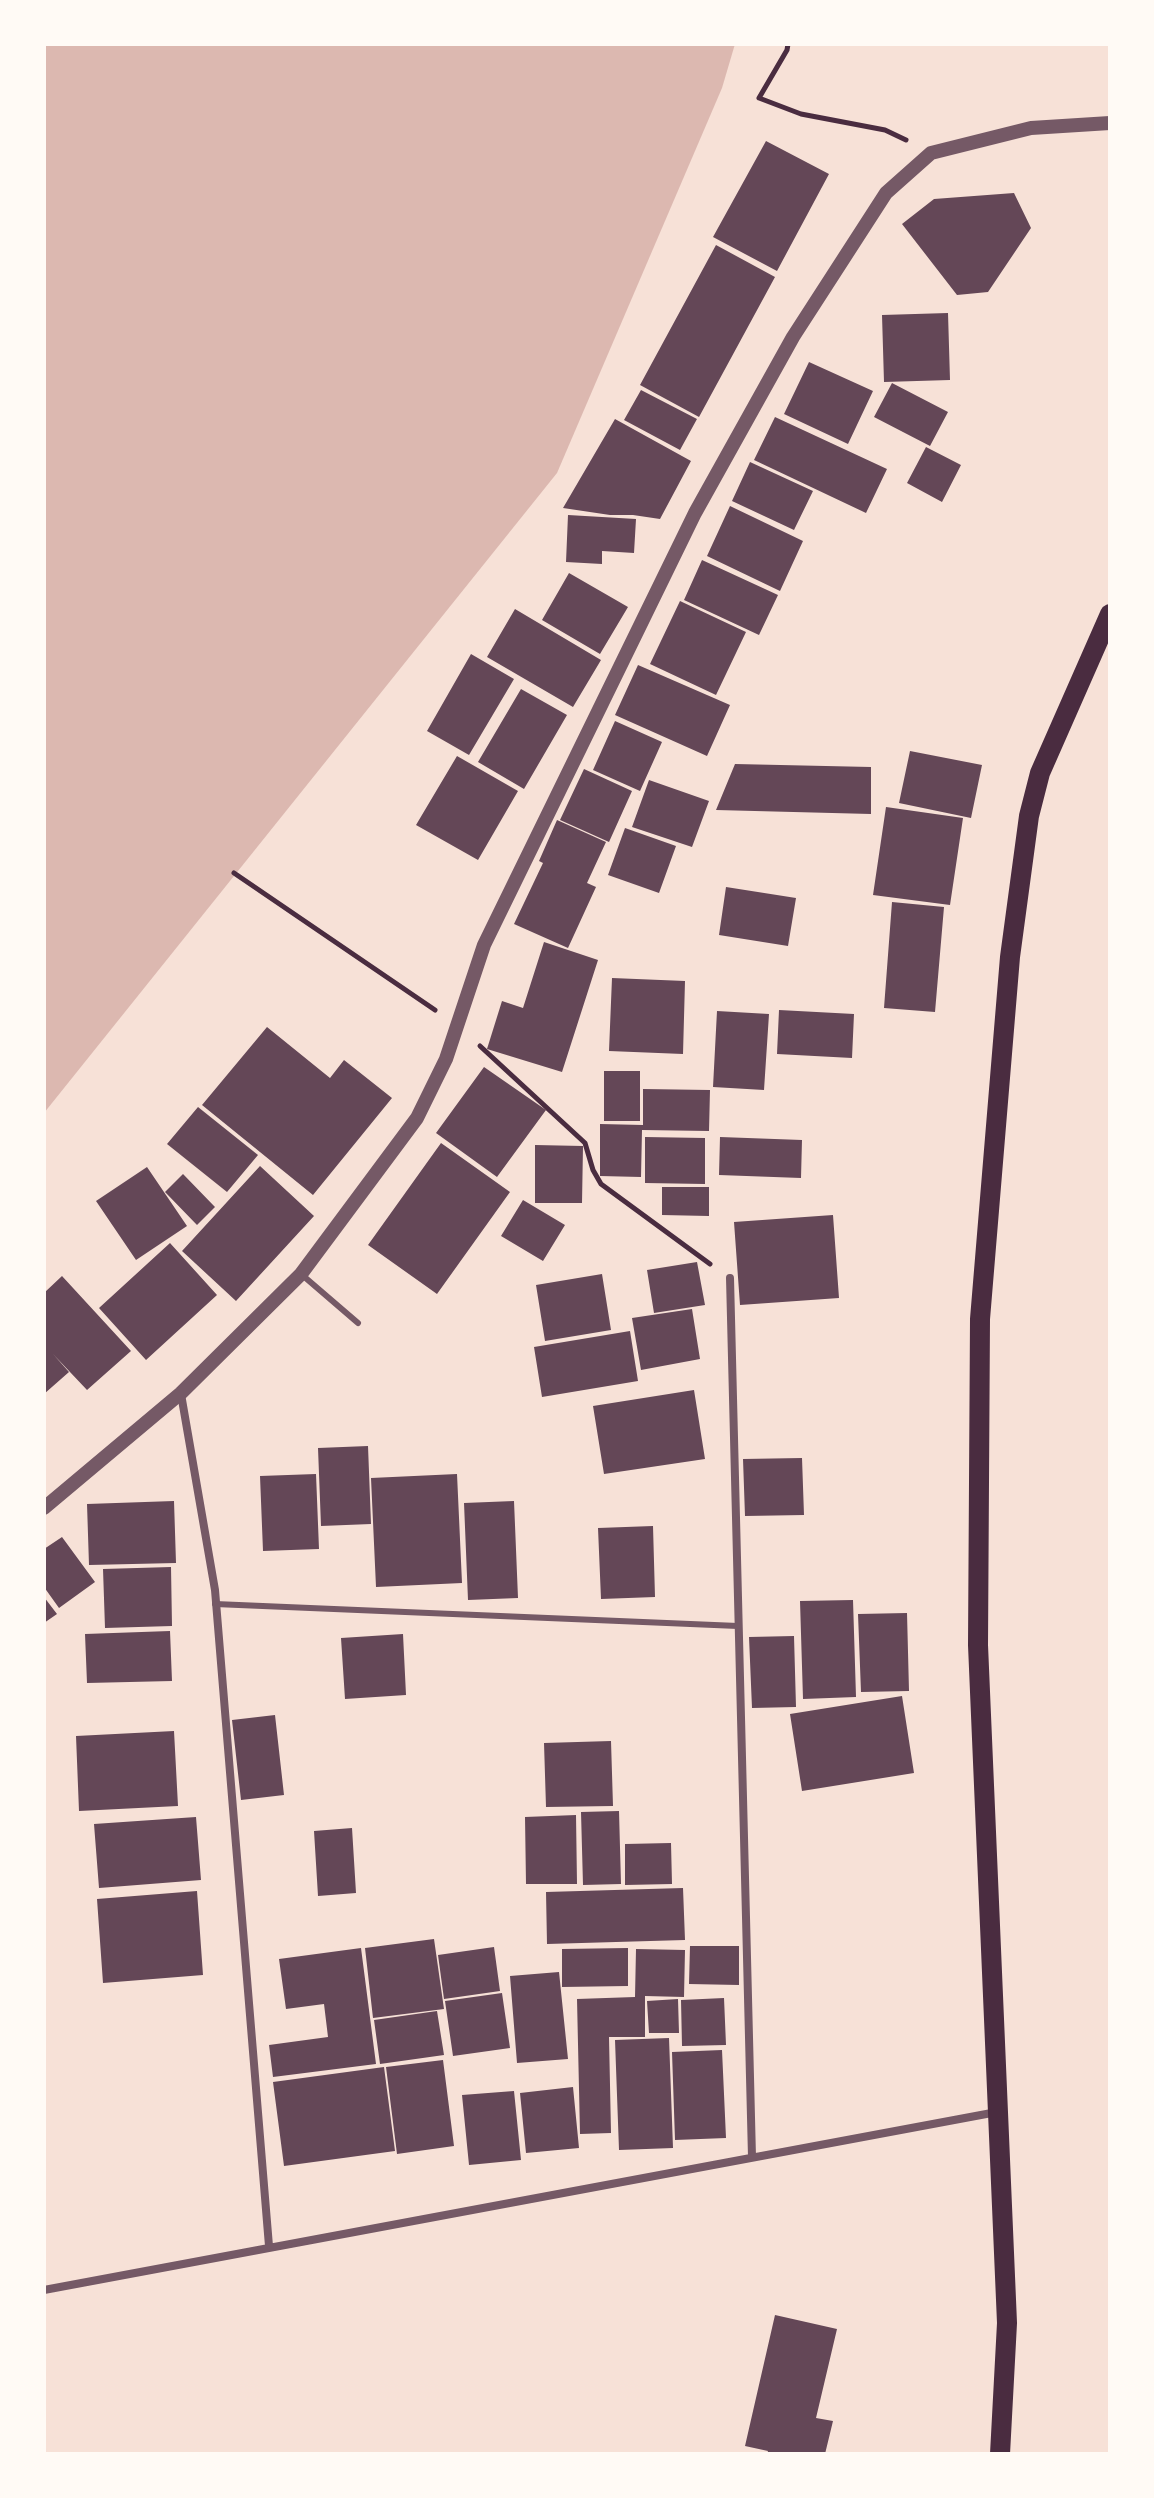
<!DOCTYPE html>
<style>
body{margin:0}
#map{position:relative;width:1154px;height:2498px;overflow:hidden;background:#f7e1d7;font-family:Commissioner,sans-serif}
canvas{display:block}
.frame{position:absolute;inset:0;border:46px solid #fffaf5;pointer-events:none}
</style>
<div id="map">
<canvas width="1154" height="2498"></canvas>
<div class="frame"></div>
</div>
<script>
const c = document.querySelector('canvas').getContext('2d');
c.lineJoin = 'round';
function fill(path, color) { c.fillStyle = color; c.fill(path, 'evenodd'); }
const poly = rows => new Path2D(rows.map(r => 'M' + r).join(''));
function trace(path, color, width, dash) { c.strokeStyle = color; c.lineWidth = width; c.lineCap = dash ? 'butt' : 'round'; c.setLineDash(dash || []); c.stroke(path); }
fill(poly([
 [44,44,735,44,722,88,557,473,44,1113]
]), '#dcb8b0');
fill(poly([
 [766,141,829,174,777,271,713,237],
 [1014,193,1031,228,988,292,957,295,902,224,934,199],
 [716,245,775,277,699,417,640,385],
 [948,313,950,380,884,382,882,315],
 [809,362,873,391,848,444,784,414],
 [892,383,948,412,930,446,874,417],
 [641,390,697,419,680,450,624,420],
 [775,417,887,469,866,513,754,460],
 [615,419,691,461,660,519,633,515,610,515,563,508],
 [926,447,961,465,942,502,907,483],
 [750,462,813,491,794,530,732,501],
 [730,506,803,541,780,591,707,556],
 [568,515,636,519,634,553,602,551,602,564,566,562],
 [702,560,778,595,759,635,684,600],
 [569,573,628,607,600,654,542,620],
 [680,601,746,632,716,695,650,664],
 [515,609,601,660,573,707,487,657],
 [471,654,514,679,469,755,427,731],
 [638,665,730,705,707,756,615,715],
 [521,689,567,715,524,789,478,762],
 [615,721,662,742,640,791,593,770],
 [910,751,982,765,971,818,899,803],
 [457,756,518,791,478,860,416,825],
 [735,764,871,767,871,814,716,810],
 [584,769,632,791,609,842,560,820],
 [649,780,709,801,692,847,632,827],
 [886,807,963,818,950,905,873,895],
 [557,820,606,842,587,883,596,887,568,948,514,924,543,863,539,861],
 [625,828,676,846,659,893,608,875],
 [726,887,796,898,788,946,719,935],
 [892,902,944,907,935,1012,884,1008],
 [544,942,598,960,562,1072,487,1049,502,1001,523,1008],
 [612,978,685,981,683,1054,609,1051],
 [779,1010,854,1014,852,1058,777,1054],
 [717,1011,769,1014,764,1090,713,1087],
 [267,1027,330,1078,344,1060,392,1098,313,1195,202,1105],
 [484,1067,546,1110,497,1177,436,1133],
 [604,1071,640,1071,640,1121,604,1121],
 [643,1089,710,1090,709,1131,642,1130,641,1177,600,1176,600,1124,643,1125],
 [198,1107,258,1155,227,1192,167,1144],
 [645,1137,705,1138,705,1184,645,1183],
 [720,1137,802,1140,801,1178,719,1175],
 [441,1143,510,1192,437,1294,368,1245],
 [535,1145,583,1146,582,1203,535,1203],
 [260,1166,314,1216,236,1301,182,1251],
 [147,1167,187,1226,136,1260,96,1201],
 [183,1174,215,1207,197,1225,165,1192],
 [662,1187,709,1187,709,1216,662,1215],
 [523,1200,565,1225,543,1261,501,1236],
 [833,1215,839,1298,740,1305,734,1222],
 [170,1243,217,1295,146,1360,99,1308],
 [697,1262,705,1305,654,1313,647,1270],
 [602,1274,611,1330,545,1341,536,1285],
 [62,1276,131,1351,87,1390,53,1354,69,1372,44,1394,44,1293],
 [692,1309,700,1359,641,1370,632,1318],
 [630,1331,638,1381,542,1397,534,1347],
 [694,1390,705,1459,604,1474,593,1406],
 [368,1446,371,1524,321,1526,318,1448],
 [802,1458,804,1515,745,1516,743,1459],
 [316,1474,319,1549,263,1551,260,1476],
 [457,1474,462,1583,376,1587,371,1478],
 [174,1501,176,1563,89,1565,87,1504],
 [514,1501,518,1598,468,1600,464,1503],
 [653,1526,655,1597,601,1599,598,1528],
 [62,1537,95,1582,59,1608,44,1587,44,1549],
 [171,1567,172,1626,105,1628,103,1569],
 [44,1597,57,1614,44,1623],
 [853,1600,856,1697,803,1699,800,1601],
 [907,1613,909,1691,861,1692,858,1614],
 [170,1631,172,1681,87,1683,85,1634],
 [403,1634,406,1695,345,1699,341,1638],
 [794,1636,796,1707,752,1708,749,1637],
 [902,1696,914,1773,802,1791,790,1714],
 [275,1715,284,1795,241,1800,232,1720],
 [174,1731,178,1806,79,1811,76,1736],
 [611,1741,613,1806,546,1807,544,1743],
 [619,1811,621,1884,583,1885,581,1812],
 [576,1815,577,1884,526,1884,525,1817],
 [196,1817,201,1880,99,1888,94,1824],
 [352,1828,356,1893,318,1896,314,1831],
 [671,1843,672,1884,625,1885,625,1844],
 [683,1888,685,1940,547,1944,546,1892],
 [197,1891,203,1975,103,1983,97,1899],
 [434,1939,444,2009,373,2018,365,1948],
 [690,1946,739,1946,739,1985,689,1984],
 [494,1947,500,1991,444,1999,438,1955],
 [361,1948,376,2064,273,2077,269,2045,328,2037,324,2004,286,2009,279,1959],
 [628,1948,628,1986,562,1987,562,1949],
 [636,1949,685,1950,684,1997,645,1996,645,2037,609,2037,611,2133,580,2134,577,1999,635,1997],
 [559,1972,568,2059,517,2063,510,1976],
 [502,1993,510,2048,453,2056,445,2001],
 [724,1998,726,2045,682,2046,681,2000],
 [678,1999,679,2033,649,2033,647,2001],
 [437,2011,444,2055,380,2064,374,2020],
 [669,2038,673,2148,619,2150,615,2040],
 [722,2050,726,2138,675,2140,672,2052],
 [443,2060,454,2146,397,2154,386,2067],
 [384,2067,395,2151,284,2166,273,2082],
 [573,2087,579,2148,526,2153,520,2093],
 [514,2091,521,2160,469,2165,462,2095],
 [775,2315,837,2329,816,2418,833,2421,825,2454,767,2454,768,2451,745,2446]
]), '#644757');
trace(poly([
 [788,44,787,50,759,98,801,114,885,130,906,140],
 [234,873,435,1010],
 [480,1046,585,1143,593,1170,601,1184,710,1264]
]), '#4a2c40', 5);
trace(poly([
 [301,1274,358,1323],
 [215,1604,738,1626]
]), '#755966', 6);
trace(poly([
 [730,1278,752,2157],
 [181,1394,215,1590,269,2246],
 [44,2290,997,2112]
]), '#755966', 8);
trace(poly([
 [44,1508,181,1393,301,1274,417,1118,446,1059,484,945,695,513,793,337,886,193,931,153,1031,128,1110,123]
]), '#755966', 14);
trace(poly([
 [1000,2454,1007,2323,978,1645,980,1319,1010,957,1029,816,1040,773,1110,614]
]), '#4a2c40', 20);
</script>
